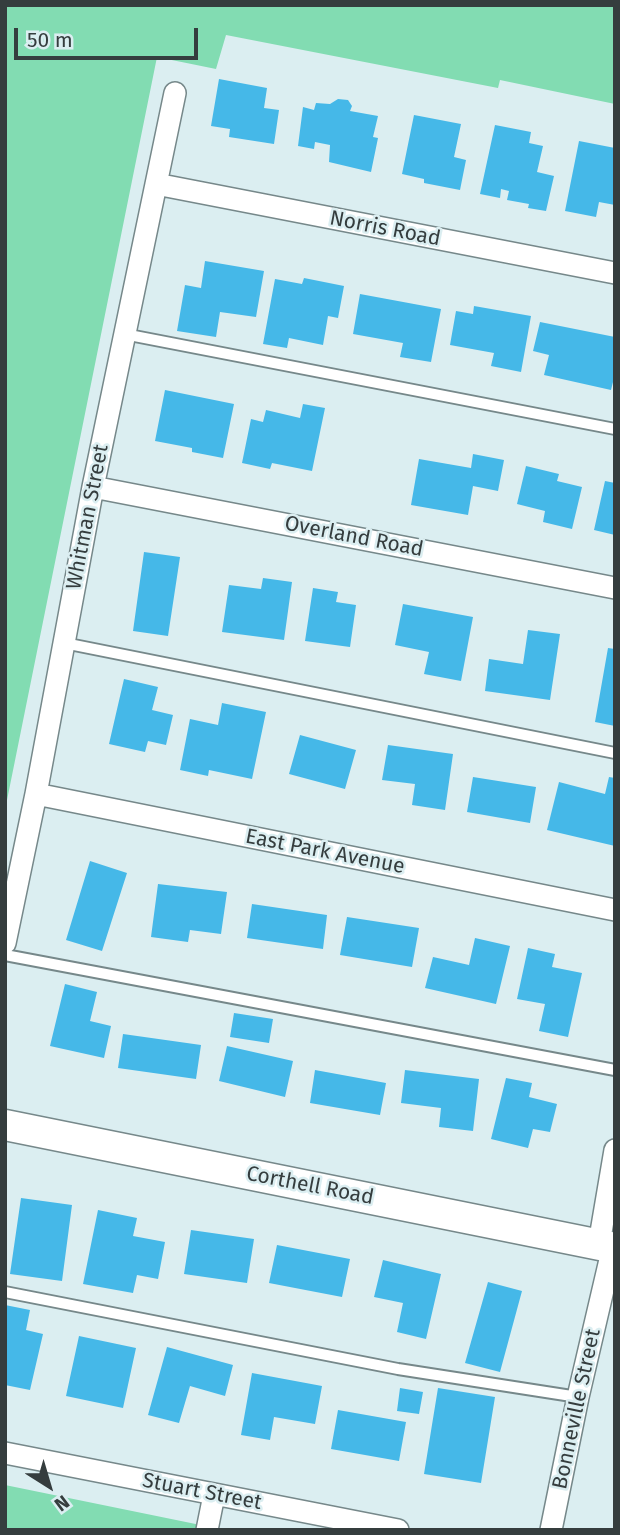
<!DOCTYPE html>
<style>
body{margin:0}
#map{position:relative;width:620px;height:1535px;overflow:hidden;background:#dbeef1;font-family:"Fira Sans",sans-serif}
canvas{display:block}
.frame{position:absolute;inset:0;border:7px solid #353d3e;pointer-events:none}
.north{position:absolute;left:14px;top:1451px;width:70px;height:70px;-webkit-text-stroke:5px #dbeef1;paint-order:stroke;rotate:143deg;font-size:19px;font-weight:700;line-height:28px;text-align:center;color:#353d3e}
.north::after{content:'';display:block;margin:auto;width:24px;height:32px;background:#353d3e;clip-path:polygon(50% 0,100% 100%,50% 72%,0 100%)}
.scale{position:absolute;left:14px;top:28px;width:184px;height:32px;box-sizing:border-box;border:4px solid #353d3e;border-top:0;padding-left:9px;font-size:21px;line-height:24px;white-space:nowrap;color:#353d3e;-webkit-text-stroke:5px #dbeef1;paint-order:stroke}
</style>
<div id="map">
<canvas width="620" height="1535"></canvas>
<div class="frame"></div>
<div class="north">N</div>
<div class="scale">50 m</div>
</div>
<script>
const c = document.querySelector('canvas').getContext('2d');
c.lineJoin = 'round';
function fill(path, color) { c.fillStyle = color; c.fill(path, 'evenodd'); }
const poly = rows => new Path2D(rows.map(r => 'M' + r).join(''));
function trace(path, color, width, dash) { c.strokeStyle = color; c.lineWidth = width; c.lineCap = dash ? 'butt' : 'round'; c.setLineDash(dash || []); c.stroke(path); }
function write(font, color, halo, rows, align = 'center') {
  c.font = font + ' "Fira Sans",sans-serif'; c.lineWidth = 5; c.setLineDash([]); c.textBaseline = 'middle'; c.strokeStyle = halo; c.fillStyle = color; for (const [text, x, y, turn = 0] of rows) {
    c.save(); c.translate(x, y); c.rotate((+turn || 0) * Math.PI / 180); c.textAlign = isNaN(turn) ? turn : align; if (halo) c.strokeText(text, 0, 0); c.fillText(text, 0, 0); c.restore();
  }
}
fill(poly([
 [5,5,615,5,615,104,500,80,498,88,226,35,216,69,157,57,5,810],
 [5,1485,225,1530,5,1530]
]), '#82dcb2');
fill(poly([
 [219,79,267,88,264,108,279,110,274,144,229,137,230,129,211,126],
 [338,99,348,100,352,106,350,111,378,116,373,137,378,138,371,172,329,162,330,145,315,142,314,149,298,146,303,107,314,110,316,103,330,104],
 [414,115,461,124,454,157,466,160,460,190,424,183,424,179,402,174],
 [495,125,531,132,529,143,543,146,537,172,554,176,546,211,528,208,529,204,507,200,509,191,501,189,500,198,480,194],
 [579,141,615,148,615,205,599,202,596,217,565,211],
 [205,261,264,271,256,317,220,312,216,337,177,331,185,285,201,288],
 [304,278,344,286,338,318,328,316,323,345,289,338,287,348,263,344,275,279,302,284],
 [360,294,441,309,431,362,400,357,403,343,353,334],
 [474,306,531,316,521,372,491,366,494,353,450,345,456,311,473,314],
 [540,322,615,337,615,374,611,390,544,375,549,355,533,351],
 [165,390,234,404,223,458,192,452,192,448,155,441],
 [303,404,325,408,312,471,272,463,270,469,242,463,251,419,263,422,266,410,300,418],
 [473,454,504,460,498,491,473,486,468,515,411,505,419,459,471,468],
 [526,466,559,474,557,481,582,487,572,529,543,522,545,511,517,504],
 [605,481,615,483,615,535,594,530],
 [144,552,180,557,168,636,133,631],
 [263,578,292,582,284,640,222,632,229,585,261,589],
 [313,588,338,592,336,602,356,605,350,647,305,641],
 [403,604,473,617,461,681,424,674,429,652,395,645],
 [528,630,560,634,550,700,485,691,489,659,523,664],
 [608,648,615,649,615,726,595,722],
 [124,679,158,687,152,710,173,715,166,745,148,741,145,752,109,744],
 [222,703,266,712,252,779,209,770,208,776,180,770,190,719,218,725],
 [300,735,356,750,345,789,289,774],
 [388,745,453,754,445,810,412,805,415,784,382,780],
 [473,777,536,787,530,823,467,812],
 [609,777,615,778,615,846,547,830,559,782,605,794],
 [90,861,127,873,102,951,66,940],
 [158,884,227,892,221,934,190,930,188,942,151,937],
 [252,904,327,915,323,949,247,938],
 [347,917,419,928,412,967,340,955],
 [475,938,510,946,496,1004,425,988,433,957,469,965],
 [528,948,555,954,552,967,582,973,568,1037,539,1031,545,1004,517,999],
 [65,984,97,992,90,1021,111,1026,104,1058,50,1046],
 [234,1013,273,1019,269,1043,230,1037],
 [123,1034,201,1045,196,1079,118,1068],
 [227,1046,293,1061,285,1097,219,1081],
 [315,1070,386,1083,380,1115,310,1103],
 [405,1070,479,1079,473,1131,439,1127,441,1108,401,1103],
 [506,1078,532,1083,529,1097,557,1104,550,1132,533,1129,528,1148,491,1139],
 [21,1198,72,1205,62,1281,10,1274],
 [98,1210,137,1218,133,1236,165,1242,158,1279,137,1275,133,1293,83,1284],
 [191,1230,254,1239,247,1283,184,1274],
 [277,1245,350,1259,342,1297,269,1283],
 [383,1260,441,1274,426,1339,397,1332,403,1303,374,1297],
 [488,1282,522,1291,500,1372,465,1363],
 [5,1305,30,1310,26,1330,43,1334,30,1390,5,1385],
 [79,1336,136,1348,123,1408,66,1396],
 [167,1347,233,1365,225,1396,190,1386,179,1423,148,1415],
 [252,1373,322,1386,315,1424,274,1417,270,1440,241,1435],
 [400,1388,423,1392,419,1414,397,1411],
 [438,1388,495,1397,481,1483,424,1474],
 [338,1410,406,1422,399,1461,331,1449]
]), '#45b8e8');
const lane = poly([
 [124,334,615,429],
 [64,643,615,753],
 [5,955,615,1070],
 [5,1292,398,1369,578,1397]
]);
const street = poly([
 [156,184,615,273],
 [93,487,615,588],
 [36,794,615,910],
 [5,943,36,794,93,487,175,93],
 [599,1244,615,1150],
 [5,1453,398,1530],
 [207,1530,214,1495],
 [551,1530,578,1397,613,1247]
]);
const secondary = poly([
 [5,1125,615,1248]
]);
trace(lane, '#76888a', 14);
trace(street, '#76888a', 24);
trace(secondary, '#76888a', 33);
trace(lane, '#fff', 10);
trace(street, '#fff', 21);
trace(secondary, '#fff', 30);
write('21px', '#353d3e', '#dbeef1', [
 ["Norris Road",385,229,11],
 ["Whitman Street",88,517,-79],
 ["Overland Road",354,537,11],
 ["East Park Avenue",325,852,11],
 ["Corthell Road",310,1186,11],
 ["Bonneville Street",577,1409,-78],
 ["Stuart Street",202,1492,11]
]);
</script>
